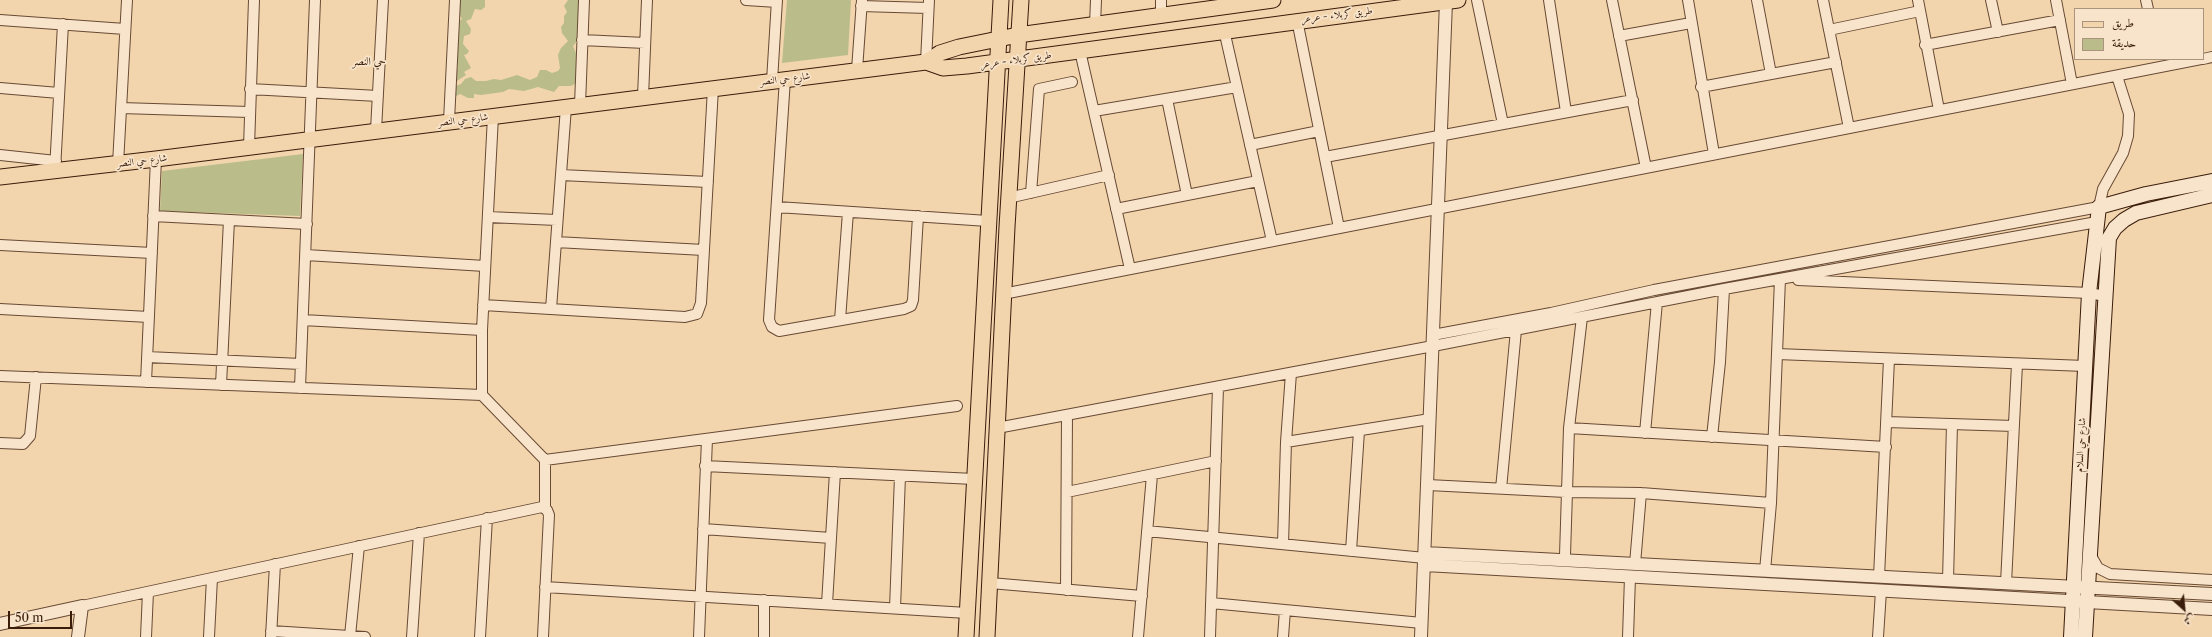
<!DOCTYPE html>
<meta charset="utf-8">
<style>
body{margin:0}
#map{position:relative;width:2212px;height:637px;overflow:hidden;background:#f2d5ad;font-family:"Libre Caslon Text",Amiri,serif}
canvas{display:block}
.legend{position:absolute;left:2074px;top:8px;width:130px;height:52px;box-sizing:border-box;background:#f7e4ca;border:1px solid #ab947e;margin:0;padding:5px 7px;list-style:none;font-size:12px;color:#3a1c0b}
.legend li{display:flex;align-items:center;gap:8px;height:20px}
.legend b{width:20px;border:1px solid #ab947e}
.north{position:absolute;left:2164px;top:589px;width:40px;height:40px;-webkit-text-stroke:3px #f7e4ca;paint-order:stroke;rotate:153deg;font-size:11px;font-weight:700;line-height:16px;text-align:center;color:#3a1c0b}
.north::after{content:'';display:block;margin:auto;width:14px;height:18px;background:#3a1c0b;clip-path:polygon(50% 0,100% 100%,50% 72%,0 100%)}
.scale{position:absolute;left:8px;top:611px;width:64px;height:18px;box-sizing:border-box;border:2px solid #3a1c0b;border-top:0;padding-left:5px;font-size:12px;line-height:14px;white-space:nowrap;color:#3a1c0b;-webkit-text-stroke:3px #f7e4ca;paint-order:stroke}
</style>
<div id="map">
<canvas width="2212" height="637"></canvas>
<ul class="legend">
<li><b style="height:5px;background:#f2d5ad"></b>طريق</li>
<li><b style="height:11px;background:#babd8a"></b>حديقة</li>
</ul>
<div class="north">ش</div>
<div class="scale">50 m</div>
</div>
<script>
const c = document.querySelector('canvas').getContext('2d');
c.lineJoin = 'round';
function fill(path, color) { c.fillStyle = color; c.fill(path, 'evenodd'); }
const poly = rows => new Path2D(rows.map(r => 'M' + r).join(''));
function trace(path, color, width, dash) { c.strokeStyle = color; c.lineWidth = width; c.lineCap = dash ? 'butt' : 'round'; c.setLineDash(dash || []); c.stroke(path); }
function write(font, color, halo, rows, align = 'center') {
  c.font = font + ' "Libre Caslon Text",Amiri,serif'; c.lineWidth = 3.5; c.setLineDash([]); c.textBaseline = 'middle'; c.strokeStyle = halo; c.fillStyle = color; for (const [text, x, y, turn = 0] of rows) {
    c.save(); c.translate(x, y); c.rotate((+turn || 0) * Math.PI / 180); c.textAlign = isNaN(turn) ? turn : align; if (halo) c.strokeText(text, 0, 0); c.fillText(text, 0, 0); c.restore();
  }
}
fill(poly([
 [461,0,485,0,485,7,481,10,475,9,471,19,466,21,471,29,470,34,464,36,463,44,469,51,467,54,464,55,471,68,464,72,466,75,454,83,454,71,458,68,458,60,454,24,462,19,457,11],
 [568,0,580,0,579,39,573,46,579,60,578,82,571,86,559,86,554,92,538,87,524,91,509,89,503,92,481,95,474,94,474,98,468,98,460,94,455,97,453,87,461,84,465,79,471,77,476,81,486,81,494,79,501,80,517,75,530,80,537,77,540,70,546,70,552,73,558,71,560,68,558,55,561,48,568,41,562,33,561,27,564,23,564,16,567,12,564,6],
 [787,0,851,0,848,55,782,63],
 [303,154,300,216,160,211,162,171]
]), '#babd8a');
const minor = poly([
 [746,0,777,2],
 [1161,0,1161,15],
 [1477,0,1503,124],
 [1549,0,1566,112],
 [1612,0,1646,168],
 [1688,0,1714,154],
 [1757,0,1771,74],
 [1823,0,1849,128],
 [1918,0,1939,110],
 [1991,0,1998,32],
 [2056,0,2072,84],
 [2146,0,2148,9],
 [861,6,928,8],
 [0,20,125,29],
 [1297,20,1339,228],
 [1095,25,1096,0],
 [1224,30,1272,241],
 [1829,30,1920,11],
 [1619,36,1691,23],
 [582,40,645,43],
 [1925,45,2060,20],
 [1080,51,1130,269],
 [2203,59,2212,57],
 [926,62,929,0],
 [857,70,862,0],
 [785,79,769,320,772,327,779,331,904,309,911,306,913,300,918,216],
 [772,81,777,0],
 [1701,87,1836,62],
 [0,88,59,93],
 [250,89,378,96],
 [643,97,647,0],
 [1167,99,1187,195],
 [580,105,584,0],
 [121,108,249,112],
 [1094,111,1237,87],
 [493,116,482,330,482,395,545,460,545,509],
 [449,121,455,0],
 [376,130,383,0],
 [1250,145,1319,131],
 [249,147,254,0],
 [0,155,56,161],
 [1325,157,1633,100],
 [118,164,127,0],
 [55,170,63,24],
 [561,175,708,182],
 [1031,193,1039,89,1072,82],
 [1008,198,1109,175],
 [777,207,988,221],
 [1116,209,1258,181],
 [153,216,307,224],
 [488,217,557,220],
 [556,242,704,250],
 [0,245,152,253],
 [306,255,485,266],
 [1798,280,2089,293,2105,296],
 [1003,294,2201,59],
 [483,305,685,317,697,314,701,303,713,88],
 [0,309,149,317],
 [551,309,566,107],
 [303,320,482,330],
 [840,320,848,212],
 [1433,335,1551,313,1654,290,2099,207,2103,189,2123,153,2128,136,2129,114,2117,76],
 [1777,354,2085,366],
 [147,357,301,364],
 [0,376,482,395],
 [146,382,156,159],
 [221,385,229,220],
 [300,388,315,0],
 [1887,422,2014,426],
 [997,428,1433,346,1724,289,2097,222],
 [1569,428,1886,447],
 [1645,433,1657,302],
 [1712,437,1720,362,1724,289],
 [1286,442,1430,419],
 [0,443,23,444,30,436,36,377],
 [545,460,957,406],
 [705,466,974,479],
 [1428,485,1566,492,1641,493,1771,503],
 [1501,489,1516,330],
 [1067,492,1216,461],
 [703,529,831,538],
 [1147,531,1425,558],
 [1283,544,1286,442,1291,373],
 [1351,551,1359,431],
 [2090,554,2098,568,2110,574,2212,580],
 [1565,555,1569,428,1582,317],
 [1635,564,1641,493],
 [1765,571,1771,503,1780,279],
 [1879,577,1889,359],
 [1948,580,1952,424],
 [990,583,1142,596],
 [2006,583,2017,364],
 [545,587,967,613],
 [1066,590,1067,415],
 [1211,603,1422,623],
 [827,604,835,472],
 [82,606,542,507,547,510,549,515,543,637],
 [895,608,900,476],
 [271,631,365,637],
 [350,636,359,546],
 [146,637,148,592],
 [209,637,212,578],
 [271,637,275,564],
 [412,637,419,533],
 [480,637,487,518],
 [699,637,707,439],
 [764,637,764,600],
 [1138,637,1152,475],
 [1210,637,1218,387],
 [1283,637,1285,610],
 [1628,637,1630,577],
 [1878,637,1881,591]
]);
const tertiary = poly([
 [1425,553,2212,594],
 [1425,565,2212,609],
 [0,624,82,606,78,637],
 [1421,637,1446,2]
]);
const secondary = poly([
 [2071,637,2089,293,2099,207,2146,194,2212,181],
 [2085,637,2109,238,2115,228,2124,220,2136,213,2212,195]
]);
const primary = poly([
 [926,62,943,68,967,66,1458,0],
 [0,177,156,159,926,62,940,53,959,47,1018,35,1273,0],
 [966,637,1001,0],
 [987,637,1007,227,1021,0]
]);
trace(minor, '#684a34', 12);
trace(tertiary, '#684a34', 14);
trace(secondary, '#3a1c0b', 16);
trace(primary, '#3a1c0b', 17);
trace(minor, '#f7e4ca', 10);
trace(tertiary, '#f7e4ca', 12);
trace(secondary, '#f7e4ca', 14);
trace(primary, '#f2d5ad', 15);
write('10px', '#3a1c0b', '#f7e4ca', [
 ["طريق كربلاء - عرعر",1337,15,-7],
 ["طريق كربلاء - عرعر",1016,60,-8],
 ["شارع حي النصر",785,79,-7],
 ["شارع حي النصر",463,120,-7],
 ["شارع حي النصر",142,161,-7],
 ["شارع حي السلام",2081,445,-87]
]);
write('11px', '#3a1c0b', '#f7e4ca', [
 ["حي النصر",369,62]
]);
</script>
